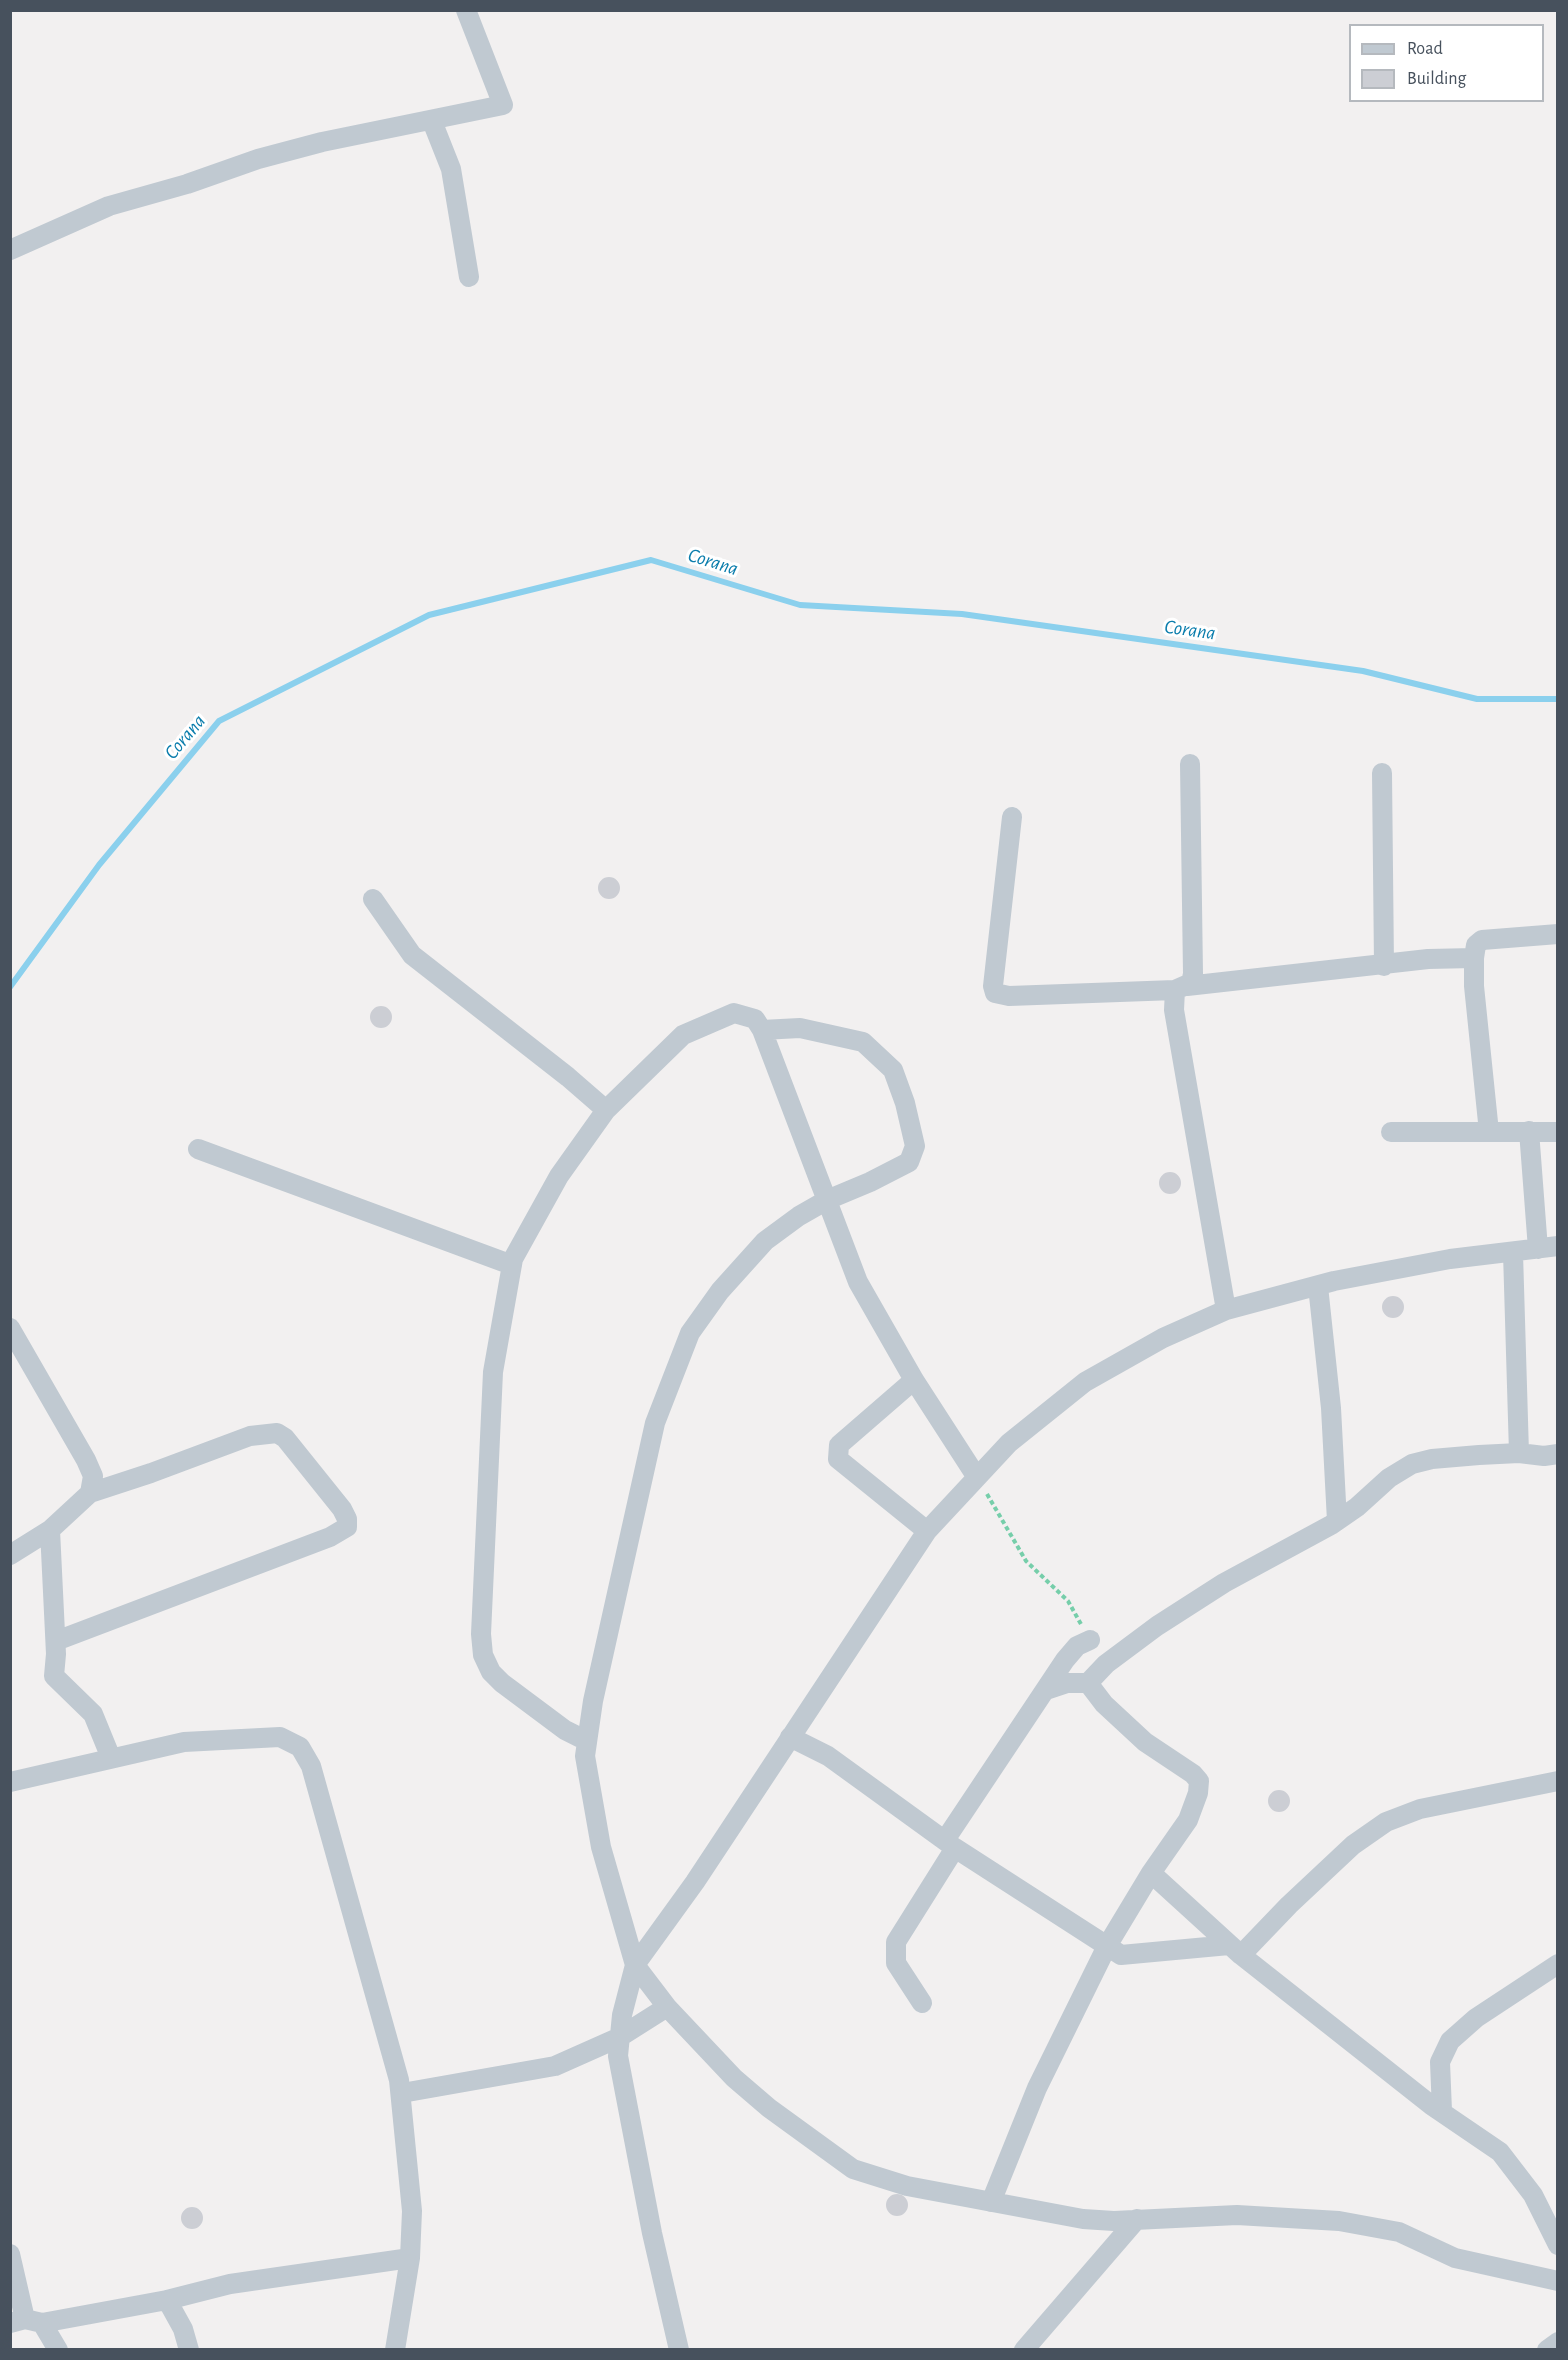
<!DOCTYPE html>
<style>
body{margin:0}
#map{position:relative;width:1568px;height:2360px;overflow:hidden;background:#f2f0f0;font-family:"Alegreya Sans",sans-serif}
canvas{display:block}
.frame{position:absolute;inset:0;border:12px solid #47515d;pointer-events:none}
.legend{position:absolute;left:1349px;top:24px;width:195px;height:78px;box-sizing:border-box;background:#fff;border:2px solid #b5b9be;margin:0;padding:8px 10px;list-style:none;font-size:18px;color:#47515d}
.legend li{display:flex;align-items:center;gap:12px;height:30px}
.legend b{width:30px;border:2px solid #b5b9be}
</style>
<div id="map">
<canvas width="1568" height="2360"></canvas>
<div class="frame"></div>
<ul class="legend">
<li><b style="height:8px;background:#c0c9d1"></b>Road</li>
<li><b style="height:16px;background:#ccced4"></b>Building</li>
</ul>
</div>
<script>
const c = document.querySelector('canvas').getContext('2d');
c.lineJoin = 'round';
const poly = rows => new Path2D(rows.map(r => 'M' + r).join(''));
function trace(path, color, width, dash) { c.strokeStyle = color; c.lineWidth = width; c.lineCap = dash ? 'butt' : 'round'; c.setLineDash(dash || []); c.stroke(path); }
function fill(path, color) { c.fillStyle = color; c.fill(path, 'evenodd'); }
function write(font, color, halo, rows, align = 'center') {
  c.font = font + ' "Alegreya Sans",sans-serif'; c.lineWidth = 6; c.setLineDash([]); c.textBaseline = 'middle'; c.strokeStyle = halo; c.fillStyle = color; for (const [text, x, y, turn = 0] of rows) {
    c.save(); c.translate(x, y); c.rotate((+turn || 0) * Math.PI / 180); c.textAlign = isNaN(turn) ? turn : align; if (halo) c.strokeText(text, 0, 0); c.fillText(text, 0, 0); c.restore();
  }
}
trace(poly([
 [10,987,99,865,219,721,429,615,651,560,800,605,962,614,1363,671,1477,699,1558,699]
]), '#8bd0ed', 6);
fill(poly([
 '598 888a11 11 0 1 1 22 0a11 11 0 1 1-22 0Z',
 '370 1017a11 11 0 1 1 22 0a11 11 0 1 1-22 0Z',
 '1159 1183a11 11 0 1 1 22 0a11 11 0 1 1-22 0Z',
 '1382 1307a11 11 0 1 1 22 0a11 11 0 1 1-22 0Z',
 '1268 1801a11 11 0 1 1 22 0a11 11 0 1 1-22 0Z',
 '886 2205a11 11 0 1 1 22 0a11 11 0 1 1-22 0Z',
 '181 2218a11 11 0 1 1 22 0a11 11 0 1 1-22 0Z'
]), '#ccced4');
trace(poly([
 [987,1494,1026,1561,1068,1601,1082,1626]
]), '#76ceaa', 4, [4.5, 3]);
trace(poly([
 [432,121,451,169,469,277],
 [10,250,109,206,187,184,258,159,322,142,503,105,466,10],
 [1190,764,1193,974,1191,983,1175,990,1174,1010,1226,1310],
 [1382,773,1384,966],
 [1012,817,993,986,995,993,1009,996,1175,990],
 [373,899,412,955,568,1077,606,1110],
 [1474,958,1476,945,1482,940,1558,934],
 [1187,986,1428,959,1474,958,1474,986,1489,1132],
 [762,1030,800,1028,863,1042,893,1070,905,1103,915,1146,909,1162,870,1182,827,1200,799,1216,765,1241,720,1291,690,1333,655,1423,593,1701,585,1756,601,1847,635,1965,667,2007,734,2078,769,2108,853,2169,907,2186,1083,2219,1114,2221,1237,2215,1339,2221,1399,2232,1455,2258,1558,2281],
 [1529,1131,1538,1249],
 [1391,1132,1558,1132],
 [198,1149,512,1265],
 [1513,1253,1519,1453],
 [1318,1286,1331,1408,1337,1521],
 [10,1328,86,1460,93,1476,90,1493,50,1530,56,1654,54,1676,93,1714,111,1758],
 [914,1380,839,1445,838,1459,927,1531],
 [10,1555,50,1530],
 [56,1641,330,1537,347,1527,347,1519,342,1509,285,1438,277,1433,250,1436,151,1473,90,1493],
 [1046,1690,1067,1683,1088,1683,1106,1664,1157,1626,1224,1583,1331,1525,1357,1507,1389,1478,1412,1464,1432,1459,1479,1455,1519,1453,1544,1456,1558,1454],
 [790,1737,828,1756,955,1848,1121,1955,1229,1945],
 [587,1741,565,1730,502,1683,491,1672,483,1655,481,1634,493,1372,513,1259,559,1176,606,1110,683,1035,734,1013,755,1019,762,1030,858,1282,914,1380,976,1476],
 [10,1782,184,1742,280,1737,300,1747,311,1766,399,2080,412,2211,410,2258,230,2284,167,2300,42,2323,25,2319,10,2323],
 [945,1840,1065,1660,1077,1646,1090,1640],
 [1151,1873,1241,1955,1431,2105,1500,2152,1533,2195,1558,2245],
 [1241,1955,1289,1905,1353,1845,1386,1822,1420,1809,1558,1781],
 [922,2003,896,1963,896,1942,955,1848],
 [402,2093,555,2066,618,2038,667,2007],
 [1442,2111,1440,2062,1450,2041,1476,2018,1558,1964],
 [991,2202,1037,2088,1107,1946,1151,1873,1188,1820,1198,1793,1199,1781,1193,1774,1145,1742,1104,1704,1088,1683],
 [10,2254,25,2319],
 [167,2300,183,2329,189,2350],
 [42,2323,58,2350],
 [395,2350,410,2258],
 [679,2350,652,2233,618,2056,622,2015,635,1965,695,1882,927,1531,1009,1443,1085,1382,1163,1338,1226,1310,1334,1281,1450,1259,1558,1246],
 [1024,2350,1137,2219],
 [1547,2350,1558,2342]
]), '#c0c9d1', 20);
write('italic 20px', '#0b7dac', '#fff', [
 ["Corana",713,562,17],
 ["Corana",1190,630,8],
 ["Corana",185,737,-50]
]);
</script>
